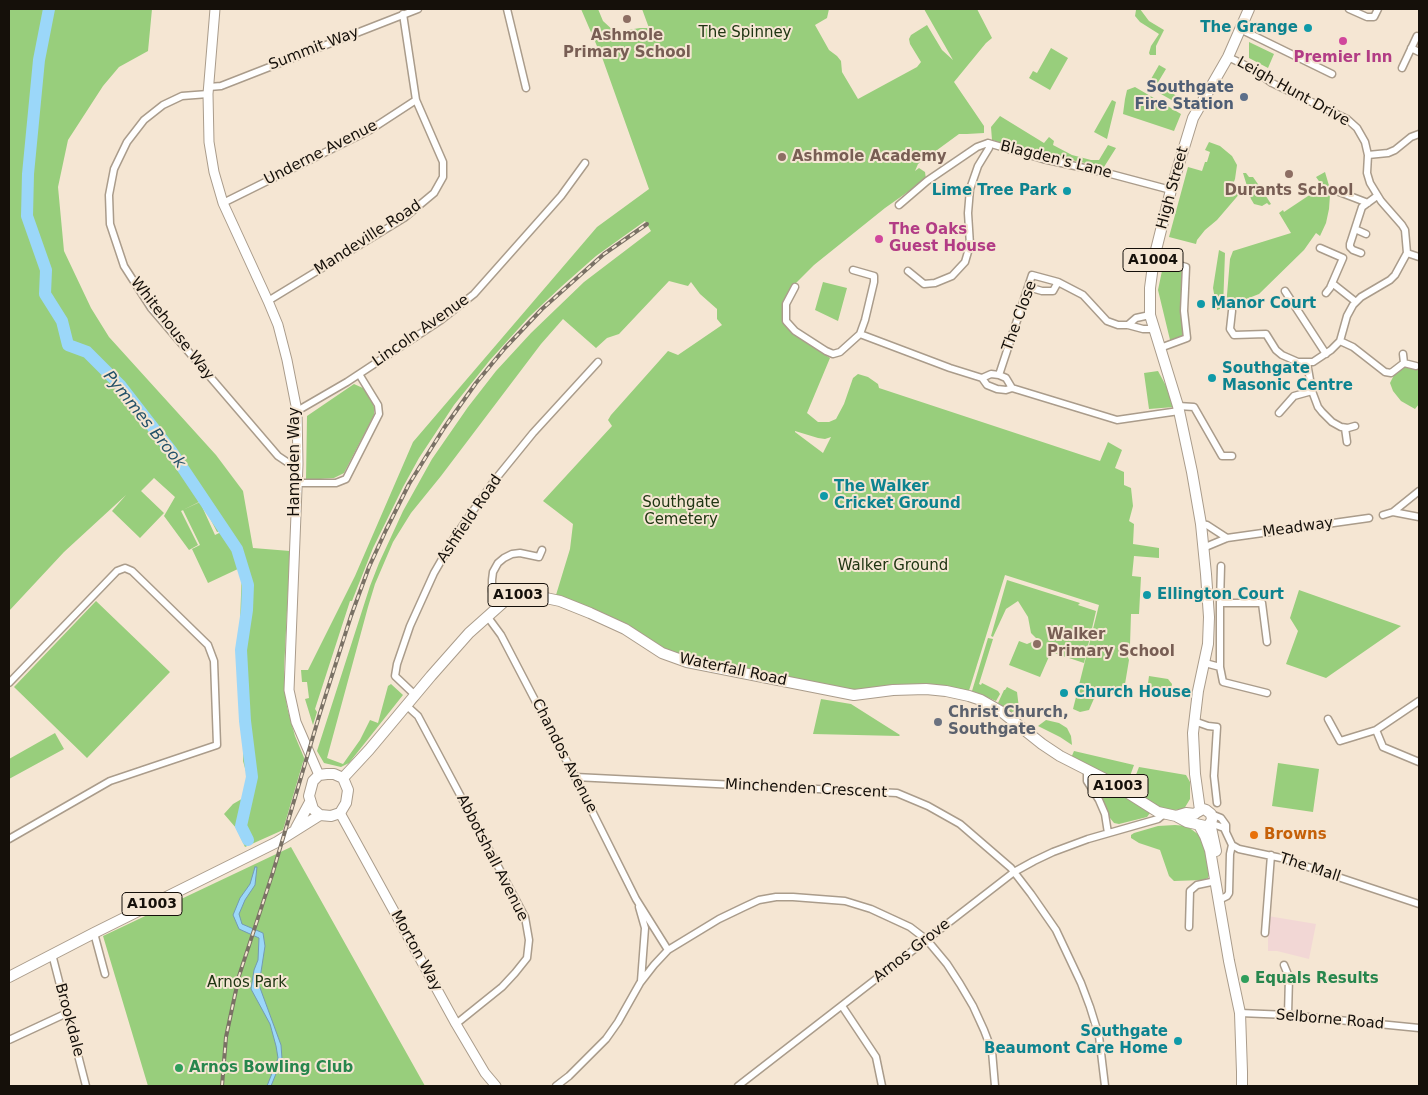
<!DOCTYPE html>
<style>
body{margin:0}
#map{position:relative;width:1428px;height:1095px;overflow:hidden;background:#f5e6d3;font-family:"DejaVu Sans",sans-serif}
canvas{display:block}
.frame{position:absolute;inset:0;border:10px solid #15100a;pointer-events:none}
</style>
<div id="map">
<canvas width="1428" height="1095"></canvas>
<div class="frame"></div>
</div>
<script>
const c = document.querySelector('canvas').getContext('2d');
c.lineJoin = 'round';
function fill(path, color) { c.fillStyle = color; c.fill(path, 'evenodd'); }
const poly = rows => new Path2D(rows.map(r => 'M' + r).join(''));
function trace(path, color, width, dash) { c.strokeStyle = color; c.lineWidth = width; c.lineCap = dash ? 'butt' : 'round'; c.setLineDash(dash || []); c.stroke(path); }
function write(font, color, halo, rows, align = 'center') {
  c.font = font + ' "DejaVu Sans",sans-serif'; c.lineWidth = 4; c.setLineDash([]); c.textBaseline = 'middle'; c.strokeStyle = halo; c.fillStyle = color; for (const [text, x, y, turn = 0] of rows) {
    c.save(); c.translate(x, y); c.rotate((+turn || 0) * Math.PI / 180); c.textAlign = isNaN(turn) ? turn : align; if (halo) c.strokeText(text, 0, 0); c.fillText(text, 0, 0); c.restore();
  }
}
fill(poly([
 [1268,916,1316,924,1309,959,1277,951,1268,951]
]), '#f2d7d5');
fill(poly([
 [9,9,152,9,148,51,119,67,103,86,68,140,58,187,64,251,91,308,109,337,216,455,243,491,253,548,290,551,284,670,287,707,295,736,305,760,303,762,283,830,245,847,236,828,224,814,233,804,252,793,243,761,244,736,239,647,242,569,225,530,217,532,201,501,181,511,198,545,189,550,164,516,175,497,154,478,141,491,164,513,140,538,112,511,126,495,64,552,9,611],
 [581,9,598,9,603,21,615,32,640,28,649,28,642,9,829,9,827,18,815,25,829,50,837,56,841,61,842,72,858,99,917,67,921,62,910,44,909,39,911,35,927,25,942,50,953,60,924,9,977,9,992,38,986,43,954,82,984,126,984,133,967,134,959,134,918,164,915,171,919,168,925,172,926,179,885,208,814,265,789,290,783,305,794,334,830,358,807,413,818,422,829,422,836,419,844,404,853,378,858,374,868,377,878,384,879,388,1100,461,1108,442,1122,450,1115,468,1124,472,1124,485,1131,488,1133,506,1129,521,1134,524,1133,544,1159,548,1159,558,1134,556,1132,576,1141,577,1139,614,1131,614,1130,645,1126,653,1129,660,1124,690,1112,694,1104,689,1096,694,1089,710,1080,712,1073,709,1099,605,1005,575,967,697,946,693,872,694,733,667,709,660,684,659,556,595,570,549,573,524,543,501,612,426,608,420,611,415,668,351,678,355,722,325,717,319,717,309,700,294,691,282,688,286,669,281,619,334,607,338,596,348,563,319,541,344,441,476,411,513,393,542,375,584,368,607,327,758,343,764,360,740,370,720,378,723,388,686,391,684,403,695,349,763,341,767,324,763,317,751,370,586,379,563,403,511,432,459,468,407,496,371,531,333,584,282,651,231,645,221,596,256,562,286,529,317,490,360,454,405,419,458,403,487,373,548,352,601,350,601,315,709,317,712,313,725,305,699,309,698,307,682,302,682,301,670,308,670,355,576,413,442,597,227,649,189,603,60],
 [795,431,818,438,825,439,831,437,823,453,795,432],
 [1138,9,1140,9,1149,21,1164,30,1156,46,1156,55,1150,55,1149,53,1151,46,1159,34,1140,22,1135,16,1136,10],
 [1249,42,1274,54,1268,68,1249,58],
 [1051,48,1068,58,1050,90,1029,78,1033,71,1037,73],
 [1159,65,1166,69,1157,84,1185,101,1182,106,1147,86],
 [1135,87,1181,114,1174,131,1123,114,1125,99,1127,90],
 [1112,100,1116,102,1107,139,1094,132],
 [1000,116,1044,143,1049,137,1054,141,1053,145,1072,155,1091,160,1099,160,1108,145,1116,148,1104,167,1029,151,992,140,991,127],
 [1209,142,1220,146,1232,156,1237,165,1235,179,1232,187,1241,192,1217,220,1205,230,1197,240,1196,244,1169,237,1188,167,1202,171,1205,162,1207,162,1210,152,1205,150],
 [1325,172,1330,189,1330,195,1329,209,1326,223,1320,236,1316,233,1304,250,1259,294,1226,307,1230,259,1233,251,1291,233,1279,213,1283,210,1284,212,1317,190,1316,187,1321,184,1316,177],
 [1243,173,1246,173,1249,177,1253,177,1260,187,1260,192,1264,193,1271,204,1269,205,1267,203,1262,206,1254,204,1251,199],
 [1219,250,1225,253,1223,308,1217,310,1213,288],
 [1164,261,1186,267,1187,338,1171,344,1158,290],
 [823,282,847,288,838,321,815,310],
 [1405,367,1419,370,1419,404,1415,409,1401,401,1393,391,1390,383,1394,375],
 [1158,371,1171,395,1174,407,1149,409,1144,373],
 [354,384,365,389,370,395,374,407,374,415,344,473,334,478,306,480,307,416],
 [200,502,215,535,223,531,240,568,208,583,192,549,200,545,183,510],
 [1007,580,1080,603,1078,605,1096,611,1084,663,1051,652,1040,677,1009,665,1019,641,1027,644,1039,639,1036,638,1031,633,1028,617,1018,601,1006,609,993,637,991,636],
 [1299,590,1401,626,1326,678,1286,664,1298,631,1290,618],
 [96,601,170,672,87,758,14,687],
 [988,638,993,639,979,684,981,685,982,683,998,691,1000,694,996,701,972,691],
 [1149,676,1168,679,1172,684,1171,690,1167,693,1147,690],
 [1007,687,1017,692,1019,708,1015,715,998,703,1004,690,1005,690],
 [821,699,851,704,900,735,899,736,813,734],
 [1046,720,1059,723,1067,728,1071,736,1072,745,1060,737,1038,726],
 [55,733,64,749,9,779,9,759],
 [1074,751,1134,765,1126,787,1071,758],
 [1278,763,1319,769,1313,812,1272,806],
 [1139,767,1186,775,1190,782,1190,799,1184,809,1174,810,1161,808,1133,792,1132,785],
 [1092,777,1113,789,1150,813,1147,817,1119,824,1114,823,1110,818,1107,810,1096,789,1091,783,1091,780],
 [1175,825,1187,826,1203,838,1210,872,1208,878,1203,880,1174,881,1169,876,1160,850,1139,843,1131,838,1131,835,1134,833,1158,826],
 [291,847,425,1086,148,1086,103,936]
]), '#98ce7c');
const water = poly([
 [255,867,257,867,255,885,245,900,239,914,242,924,263,933,265,946,259,985,281,1045,282,1059,271,1086,267,1086,278,1058,276,1046,270,1024,251,989,254,970,258,960,259,938,239,929,233,915,240,898,250,884,255,867]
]);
fill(water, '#9bd7f9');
trace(water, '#739bb1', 1);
trace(poly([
 [49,9,39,60,28,174,27,216,46,270,45,294,62,321,68,345,87,352,120,385,172,452,237,549,248,585,247,610,241,650,245,721,252,777,241,826,248,840]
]), '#9bd7f9', 12);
const street = poly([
 [507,9,526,88],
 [1349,9,1367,17,1374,17,1378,9],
 [1240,29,1332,74],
 [1411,48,1419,52],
 [1228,57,1251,68,1272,83,1347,119,1357,128,1365,142,1368,155,1367,173,1370,183,1381,201,1402,225,1405,230,1407,253,1395,275,1390,280,1361,297,1353,305,1347,316,1340,341,1331,350,1313,362,1298,362,1282,355,1276,350,1266,334,1234,335,1230,329,1232,311],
 [1402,68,1417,36],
 [209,87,221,86,418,9],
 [208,94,182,96,163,105,144,120,127,142,114,169,109,195,110,224,124,266,151,308,278,456,287,462,298,464],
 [1368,155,1388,153,1395,150,1411,137,1419,134],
 [1334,190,1368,203],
 [223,203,356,137,370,130,416,100],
 [899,205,927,181,977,147,988,143,1043,159,1107,173,1171,190],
 [1355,229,1366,234],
 [1320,248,1343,258,1330,288,1326,293],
 [1361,253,1353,250,1350,247,1350,244,1362,207,1377,196],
 [1407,253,1419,257],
 [1154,258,1186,267,1184,311,1187,338,1160,348],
 [908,271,924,284,935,283,952,276,965,262,970,245,968,213,970,189,978,166,989,148,988,143],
 [1332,283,1356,302],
 [795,287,786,304,786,321,795,331,826,351,833,354,840,352,860,334,865,320,874,282,874,276,853,270],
 [1028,287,1042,291,1053,291,1058,282],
 [1285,291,1326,354],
 [268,301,404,218,434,193,443,177,443,162,416,100,403,14],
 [1128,325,1136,318,1150,315],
 [860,334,950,368,982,378,991,374,999,375,1006,378,1012,388,1117,420,1179,411],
 [1340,341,1353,347,1385,372,1391,373,1404,363,1403,354],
 [1307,363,1312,391,1318,407,1322,412,1332,422,1341,427,1348,428,1355,426],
 [1404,363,1416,366],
 [999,375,1032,275,1058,282,1083,295,1107,321,1118,325,1128,325,1143,329,1154,329],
 [982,378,987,385,997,389,1006,390,1012,388],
 [1178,406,1194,407,1222,456,1232,456],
 [297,411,347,382,441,320,474,294,561,196,585,163],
 [1279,413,1294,396,1312,391],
 [1345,428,1347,442],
 [297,483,336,483,346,479,379,414,378,405,359,374],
 [1393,512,1419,491],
 [1383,515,1393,512,1419,517],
 [1201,524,1207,525,1227,538],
 [1203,548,1227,538,1369,518],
 [1221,566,1220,603,1262,603,1267,642],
 [1220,603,1220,667,1223,682,1267,693],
 [500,605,492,591,492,580,493,572,498,563,504,558,512,554,520,553,539,557,542,550],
 [487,616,501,635,575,777,636,899,668,950],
 [1205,663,1220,667],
 [9,683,117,571,125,568,132,571,208,645,214,661,217,745,110,781,9,839],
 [415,695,395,676,397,664,410,626,434,573,456,535,494,481,533,433,598,362],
 [407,706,418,716,525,917,529,940,527,958,515,973,502,987,456,1024],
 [1328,719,1340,741,1376,730,1419,701],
 [1194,721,1208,726,1217,727,1214,776,1217,803],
 [1376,730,1383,747,1419,762],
 [1087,770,1087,781,1099,800,1105,814,1108,833],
 [575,777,897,793,928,806,960,824,1011,868,1031,894,1056,930,1081,983,1090,1007,1099,1036,1105,1086],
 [1211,814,1221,818,1226,825,1226,831],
 [1210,823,1224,828,1232,845,1239,849,1281,858,1419,904],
 [1219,900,1227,896,1229,893,1230,854,1232,845],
 [639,907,645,928,641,981],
 [1189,927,1190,891,1197,885,1216,881],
 [94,933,105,974],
 [1265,933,1271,855],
 [52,954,86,1086],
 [1284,965,1289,977,1288,1015],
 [842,1006,876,1057,882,1086],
 [1240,1013,1288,1015,1419,1028],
 [9,1040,67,1013],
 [556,1086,569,1076,606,1039,618,1022,640,983,654,965,668,950,719,919,744,907,759,900,776,897,793,897,845,901,871,909,910,927,927,940,947,964,960,984,973,1006,984,1030,992,1051,995,1086],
 [738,1086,1014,872,1034,861,1053,852,1088,839,1158,819,1164,814]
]);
const secondary = poly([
 [215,9,208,94,209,142,214,172,223,203,268,301,278,325,287,360,297,411,298,464,289,690,296,722,319,775],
 [340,813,456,1024,485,1073,496,1086]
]);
const primary = poly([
 [327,774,334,774,343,778,348,790,346,803,340,813,331,816,320,815,313,809,309,796,313,781,319,775,327,774],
 [343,778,369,750,431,676,469,633,506,600,511,597,527,594,560,601,590,613,625,629,662,653,687,662,854,695,893,690,926,689,946,691,969,696,981,700,1002,712,1042,744,1060,756,1109,781,1158,812,1176,816,1186,813,1195,814],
 [1200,810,1195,774,1193,733,1198,691,1208,644,1209,617,1206,574,1201,524,1192,472,1178,406,1150,315,1150,288,1154,258,1171,190,1193,118,1228,57,1249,9],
 [1196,813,1203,809,1206,810,1211,814,1212,820,1210,823,1216,851],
 [1176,816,1187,822,1205,826],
 [1199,825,1205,836,1210,850,1229,961,1240,1013,1242,1072,1242,1086],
 [296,828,310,802],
 [9,977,94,933,277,842,320,815]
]);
trace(street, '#aa9c8b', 9);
trace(secondary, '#aa9c8b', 11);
trace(primary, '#aa9c8b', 12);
trace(street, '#fff', 6);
trace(secondary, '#fff', 9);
trace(primary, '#fff', 10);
const rail = poly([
 [222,1086,226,1037,239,976,273,872,320,713,351,616,369,567,386,530,409,484,444,428,476,383,505,348,542,309,569,285,604,254,647,224]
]);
trace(rail, '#7a7165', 4);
trace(rail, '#f5e6d3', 2, [5.5]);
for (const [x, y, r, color] of [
 [627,19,5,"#8d6e63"],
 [1308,28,5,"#0f9aa8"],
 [1343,41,5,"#d1479c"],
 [1244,97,5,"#5c6f8a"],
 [782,157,5,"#8d6e63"],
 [1289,174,5,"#8d6e63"],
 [1067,191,5,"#0f9aa8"],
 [879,239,5,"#d1479c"],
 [1201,304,5,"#0f9aa8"],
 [1212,378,5,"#0f9aa8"],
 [824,496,5,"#0f9aa8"],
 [1147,595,5,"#0f9aa8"],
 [1037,644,5,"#8d6e63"],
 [1064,693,5,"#0f9aa8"],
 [938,722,5,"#6b7280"],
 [1254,835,5,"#e8710a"],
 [1245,979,5,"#2e9e5b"],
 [1178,1041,5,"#0f9aa8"],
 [179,1068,5,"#2e9e5b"]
]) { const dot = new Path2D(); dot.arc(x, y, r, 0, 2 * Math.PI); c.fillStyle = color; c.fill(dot); trace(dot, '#f5e6d3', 2); }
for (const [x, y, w] of [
 [1153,260,60],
 [518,595,60],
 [1118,786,60],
 [152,904,60]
]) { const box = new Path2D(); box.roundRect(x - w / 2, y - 11.5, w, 23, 4); c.fillStyle = '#f5e6d3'; c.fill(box); trace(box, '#15100a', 1); }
write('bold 14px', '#15100a', null, [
 ["A1004",1153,260],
 ["A1003",518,595],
 ["A1003",1118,786],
 ["A1003",152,904]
]);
write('bold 15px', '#0d838f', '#f5e6d3', [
 ["The Grange",1298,28,"right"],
 ["Lime Tree Park",1057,191,"right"],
 ["Manor Court",1211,304],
 ["Southgate",1222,369],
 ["Masonic Centre",1222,386],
 ["The Walker",834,487],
 ["Cricket Ground",834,504],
 ["Ellington Court",1157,595],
 ["Church House",1074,693],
 ["Southgate",1168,1032,"right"],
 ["Beaumont Care Home",1168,1049,"right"]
], 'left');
write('15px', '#203613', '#f5e6d3', [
 ["The Spinney",745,33],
 ["Southgate",681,503],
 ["Cemetery",681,520],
 ["Walker Ground",893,566],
 ["Arnos Park",247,983]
]);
write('bold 15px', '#785e54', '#f5e6d3', [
 ["Ashmole",627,36],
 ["Primary School",627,53],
 ["Ashmole Academy",792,157,"left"],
 ["Durants School",1289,191],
 ["Walker",1047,635,"left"],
 ["Primary School",1047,652,"left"]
]);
write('15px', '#15100a', '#f5e6d3', [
 ["Summit Way",314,49,-21],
 ["Leigh Hunt Drive",1293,92,29],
 ["Underne Avenue",321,153,-27],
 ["Blagden's Lane",1056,160,14],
 ["High Street",1173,188,-75],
 ["Mandeville Road",368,238,-33],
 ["The Close",1020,316,-70],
 ["Whitehouse Way",172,329,52],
 ["Lincoln Avenue",421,331,-35],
 ["Hampden Way",295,462,-90],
 ["Ashfield Road",470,519,-56],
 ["Meadway",1298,528,-8],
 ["Waterfall Road",733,670,12],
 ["Chandos Avenue",564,756,63],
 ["Minchenden Crescent",806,789,3],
 ["Abbotshall Avenue",492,858,63],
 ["The Mall",1310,868,18],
 ["Morton Way",416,951,61],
 ["Arnos Grove",912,951,-38],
 ["Brookdale",69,1020,75],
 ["Selborne Road",1330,1020,5]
]);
write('bold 15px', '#b23c85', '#f5e6d3', [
 ["Premier Inn",1343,58],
 ["The Oaks",889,230,"left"],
 ["Guest House",889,247,"left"]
]);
write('bold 15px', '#4e5e75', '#f5e6d3', [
 ["Southgate",1234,88],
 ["Fire Station",1234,105]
], 'right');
write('bold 15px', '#5b616d', '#f5e6d3', [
 ["Christ Church,",948,713],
 ["Southgate",948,730]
], 'left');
write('bold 15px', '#c56008', '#f5e6d3', [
 ["Browns",1264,835]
], 'left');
write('bold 15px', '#27864d', '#f5e6d3', [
 ["Equals Results",1255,979],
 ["Arnos Bowling Club",189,1068]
], 'left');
write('italic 16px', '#235168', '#f5e6d3', [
 ["Pymmes Brook",144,420,51]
]);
</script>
